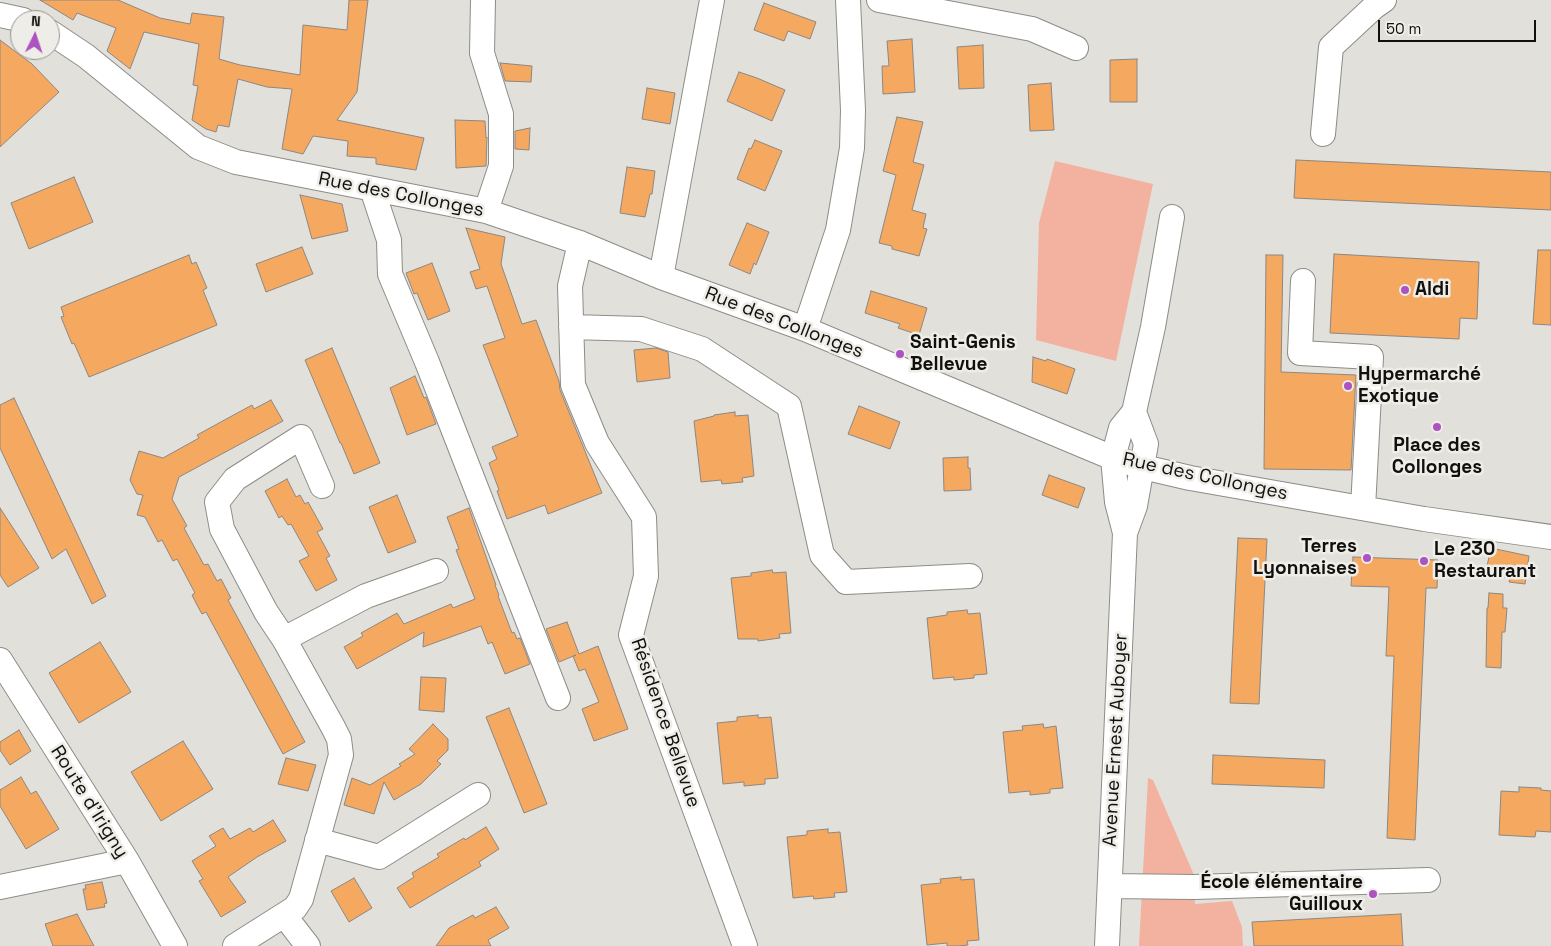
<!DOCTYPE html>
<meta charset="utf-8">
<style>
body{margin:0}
#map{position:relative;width:1551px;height:946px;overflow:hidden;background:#e2e0da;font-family:"Space Grotesk",sans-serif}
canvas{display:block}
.north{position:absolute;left:10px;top:10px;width:50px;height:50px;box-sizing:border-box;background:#efede7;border:1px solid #969591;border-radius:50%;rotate:4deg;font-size:14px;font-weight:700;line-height:20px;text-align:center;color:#11100f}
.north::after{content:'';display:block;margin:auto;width:18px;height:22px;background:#ad53bf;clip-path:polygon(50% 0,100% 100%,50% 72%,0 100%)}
.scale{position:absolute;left:1378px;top:20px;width:158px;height:22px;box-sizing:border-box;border:2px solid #11100f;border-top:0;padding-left:6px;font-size:15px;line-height:18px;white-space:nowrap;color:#11100f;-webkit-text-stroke:4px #efede7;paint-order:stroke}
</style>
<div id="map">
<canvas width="1551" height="946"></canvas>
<div class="north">N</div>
<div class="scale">50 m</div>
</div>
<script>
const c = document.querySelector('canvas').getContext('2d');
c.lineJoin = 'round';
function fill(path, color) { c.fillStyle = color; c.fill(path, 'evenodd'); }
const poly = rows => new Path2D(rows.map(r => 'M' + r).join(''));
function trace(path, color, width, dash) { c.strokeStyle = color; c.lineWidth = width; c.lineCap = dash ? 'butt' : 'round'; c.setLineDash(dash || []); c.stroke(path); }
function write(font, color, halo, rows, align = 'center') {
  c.font = font + ' "Space Grotesk",sans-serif'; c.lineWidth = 5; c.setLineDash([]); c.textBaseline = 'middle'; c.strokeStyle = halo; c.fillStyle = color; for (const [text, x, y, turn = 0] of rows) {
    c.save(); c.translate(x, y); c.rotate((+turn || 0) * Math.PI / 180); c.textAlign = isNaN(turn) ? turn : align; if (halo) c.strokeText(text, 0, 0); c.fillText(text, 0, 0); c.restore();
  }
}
fill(poly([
 [1055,161,1153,184,1116,361,1036,340,1039,223],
 [1148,778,1153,780,1194,875,1195,904,1232,901,1242,927,1243,946,1139,946]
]), '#f2b29f');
const building = poly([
 [40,0,118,0,160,18,190,24,192,13,224,17,219,59,240,65,300,75,303,25,347,30,349,0,368,0,357,92,337,120,424,138,416,170,376,164,376,158,347,156,348,141,313,136,303,154,282,149,292,89,267,87,238,79,229,127,218,125,216,132,206,129,192,120,198,86,193,85,199,44,144,32,130,69,107,51,116,28,77,13,73,20,40,0],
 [764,3,816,22,810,39,788,31,784,41,754,30,764,3],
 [912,39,915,92,883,94,882,66,889,66,887,41,912,39],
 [0,40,32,64,59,92,0,147,0,40],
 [983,45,984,88,959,89,957,47,983,45],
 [1137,59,1137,102,1110,102,1110,60,1137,59],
 [500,63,532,66,531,82,505,81,500,63],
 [739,72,757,78,785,90,772,121,727,101,739,72],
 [1051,83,1054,130,1030,131,1028,85,1051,83],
 [647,88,675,93,670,124,642,119,647,88],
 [897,117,923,122,913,162,924,165,912,210,926,214,923,228,927,229,919,256,892,249,892,246,879,243,896,175,883,171,897,117],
 [455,120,485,121,486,138,487,137,486,166,456,168,455,120],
 [530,128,529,150,515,149,515,131,530,128],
 [755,140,782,151,765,191,737,179,749,148,751,149,755,140],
 [1296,160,1551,172,1551,210,1294,198,1296,160],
 [627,167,655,171,652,194,650,194,645,217,620,213,627,167],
 [74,177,93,222,29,249,11,203,74,177],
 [300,195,342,204,348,231,312,239,300,195],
 [747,223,769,232,756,265,754,263,750,274,729,265,747,223],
 [466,228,505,237,501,264,522,324,536,320,559,381,560,390,602,493,548,514,545,505,507,519,497,491,499,490,489,463,497,459,492,447,518,436,483,345,505,338,487,286,476,289,470,272,480,269,466,228],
 [302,247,313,274,266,292,256,264,302,247],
 [1538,250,1551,250,1551,325,1533,324,1538,250],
 [1334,254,1479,262,1477,319,1460,318,1459,339,1330,333,1334,254],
 [189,255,192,264,196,262,207,288,203,290,217,325,89,377,74,343,72,344,61,317,64,316,61,307,189,255],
 [1266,255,1283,255,1281,372,1356,375,1351,470,1264,469,1266,255],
 [432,263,450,311,428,320,417,293,414,294,406,273,432,263],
 [871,291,927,308,919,335,898,328,900,324,865,313,871,291],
 [332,348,380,463,354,474,341,443,340,443,305,360,332,348],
 [656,348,668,352,670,378,637,382,634,350,656,348],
 [1033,357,1046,361,1047,359,1075,369,1067,394,1032,382,1033,357],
 [415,376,424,398,426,397,436,424,407,435,390,388,415,376],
 [14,398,106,596,92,604,66,549,52,559,0,448,0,405,14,398],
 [271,400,283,421,179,477,172,499,187,526,184,528,204,565,208,564,217,581,221,579,231,598,228,600,305,742,283,754,206,612,202,614,197,605,192,595,195,593,177,559,173,561,162,540,158,542,145,517,137,515,143,495,137,494,130,480,139,451,163,458,199,438,197,435,252,405,254,409,271,400],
 [859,406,900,422,890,449,848,434,859,406],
 [735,412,735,416,748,415,754,476,742,478,743,482,722,484,721,480,701,482,694,421,714,416,714,415,735,412],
 [968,457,968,468,970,468,971,490,944,491,943,458,968,457],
 [1049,475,1085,488,1078,508,1042,495,1049,475],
 [287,479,296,497,300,495,305,504,308,502,323,529,317,532,330,556,326,558,337,580,316,591,299,561,309,556,291,524,288,525,282,516,279,518,265,491,287,479],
 [397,495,416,542,388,553,369,507,397,495],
 [0,508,39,568,8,587,0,575,0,508],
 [469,508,496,585,495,585,499,595,498,596,512,633,514,632,517,639,520,638,530,664,505,674,492,642,488,644,481,626,423,647,424,632,357,669,344,647,363,636,361,633,397,613,404,624,451,604,453,608,475,599,456,550,459,549,447,517,469,508],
 [1238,538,1267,539,1259,704,1230,703,1238,538],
 [1491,548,1529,556,1525,584,1509,582,1510,578,1504,577,1505,569,1487,566,1491,548],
 [1353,557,1438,560,1437,588,1426,588,1415,840,1387,838,1394,656,1386,656,1389,587,1351,586,1353,557],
 [772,570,773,573,786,572,791,633,779,634,780,638,758,641,758,639,738,639,731,578,751,576,751,573,772,570],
 [1489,593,1503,594,1503,608,1507,608,1505,632,1502,632,1501,668,1486,667,1487,608,1488,608,1489,593],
 [967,610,968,614,980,613,987,674,974,675,974,678,954,680,954,677,933,679,927,618,947,615,947,612,967,610],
 [567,622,579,654,598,646,628,729,594,741,582,709,599,702,585,669,579,671,573,656,576,655,559,662,546,629,567,622],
 [100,642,131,692,79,723,49,673,100,642],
 [421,677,446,678,444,712,419,710,421,677],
 [509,708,547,804,524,813,486,717,509,708],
 [758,715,758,718,771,717,778,778,765,779,765,784,744,786,744,782,723,784,717,723,737,721,737,717,758,715],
 [433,724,448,739,448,750,437,761,441,764,421,784,394,800,384,782,374,814,344,805,352,778,370,785,401,766,399,764,415,754,409,749,433,724],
 [1043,724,1044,728,1056,726,1063,788,1050,789,1050,793,1030,795,1030,791,1009,793,1003,732,1023,730,1022,726,1043,724],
 [19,730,31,751,10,765,0,750,0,742,19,730],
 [183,741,213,789,161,821,131,772,183,741],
 [1213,755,1325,760,1324,788,1212,784,1213,755],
 [286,758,316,765,308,791,278,784,286,758],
 [21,777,31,794,36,791,59,829,26,849,0,806,0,790,21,777],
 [1519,787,1541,788,1541,790,1551,791,1551,832,1536,831,1535,837,1499,835,1501,791,1519,792,1519,787],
 [273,820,286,841,257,857,228,877,246,902,221,917,199,881,203,879,192,861,216,846,209,836,223,828,230,839,250,828,253,832,273,820],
 [486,827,499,849,479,862,481,866,410,908,397,888,414,877,412,873,439,857,437,854,464,838,465,840,486,827],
 [828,829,828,833,840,832,847,892,834,893,835,897,814,899,813,896,793,898,787,837,807,835,807,831,828,829],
 [961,877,961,880,974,879,979,940,967,941,968,945,958,946,947,946,947,943,927,945,921,885,941,883,940,879,961,877],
 [354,878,372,908,349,922,331,891,354,878],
 [102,882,107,903,104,904,105,907,87,910,83,889,86,889,85,885,102,882],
 [496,907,509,928,488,940,491,946,436,946,449,928,473,915,475,918,496,907],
 [77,914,94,946,53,946,45,924,77,914],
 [1401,914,1403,946,1254,946,1252,922,1401,914]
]);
fill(building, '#f5a85f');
trace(building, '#8c8783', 1);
const minor = poly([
 [483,0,482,53,501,114,501,166,486,211],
 [879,0,1032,29,1076,48],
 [0,15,23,20],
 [50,32,86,56,198,147,236,162,486,211,580,243,661,277,805,329,1113,458,1143,467,1190,478,1424,519,1551,537],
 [1323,134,1331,47,1374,7,1384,0],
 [372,189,389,240,390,274,427,362,558,698],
 [580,243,570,286,573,385,597,443,644,517,646,576,631,635,745,946],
 [661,277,712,0],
 [1303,281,1300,353,1371,357,1363,508],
 [571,327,641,329,702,349,789,406,822,555,846,582,970,576],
 [805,329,838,230,852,148,853,110,848,0],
 [1125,533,1135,506,1146,444,1134,412],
 [284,639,366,596,436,571],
 [0,660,127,861,175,946],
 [317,840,379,857,478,795],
 [1110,886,1194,887,1428,880],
 [0,887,127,861],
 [284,915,308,946],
 [235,946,295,908,301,899,341,755,339,739,333,727,284,639,266,612,222,529,217,502,235,479,301,437,322,486],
 [1107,946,1125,533,1117,502,1113,458,1121,428,1134,412,1153,327,1172,217]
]);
trace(minor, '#8e8c87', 26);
trace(minor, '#fff', 24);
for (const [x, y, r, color] of [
 [1405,290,5,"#ad53bf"],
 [900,354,5,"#ad53bf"],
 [1348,386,5,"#ad53bf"],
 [1437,427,5,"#ad53bf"],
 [1367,558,5,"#ad53bf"],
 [1424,561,5,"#ad53bf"],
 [1373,894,5,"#ad53bf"]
]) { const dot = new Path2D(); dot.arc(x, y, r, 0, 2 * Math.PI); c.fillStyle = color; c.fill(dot); trace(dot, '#efede7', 2); }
write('19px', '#11100f', '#efede7', [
 ["Rue des Collonges",401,195,11],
 ["Rue des Collonges",784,323,21],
 ["Rue des Collonges",1205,477,12],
 ["Résidence Bellevue",665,723,71],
 ["Avenue Ernest Auboyer",1116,740,-87],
 ["Route d'Irigny",89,802,58]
]);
write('bold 19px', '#11100f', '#efede7', [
 ["Aldi",1415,290],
 ["Saint-Genis",910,343],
 ["Bellevue",910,365],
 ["Hypermarché",1358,375],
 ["Exotique",1358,397],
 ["Place des",1437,446,"center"],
 ["Collonges",1437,468,"center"],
 ["Terres",1357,547,"right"],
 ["Lyonnaises",1357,569,"right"],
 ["Le 230",1434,550],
 ["Restaurant",1434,572],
 ["École élémentaire",1363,883,"right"],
 ["Guilloux",1363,905,"right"]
], 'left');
</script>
